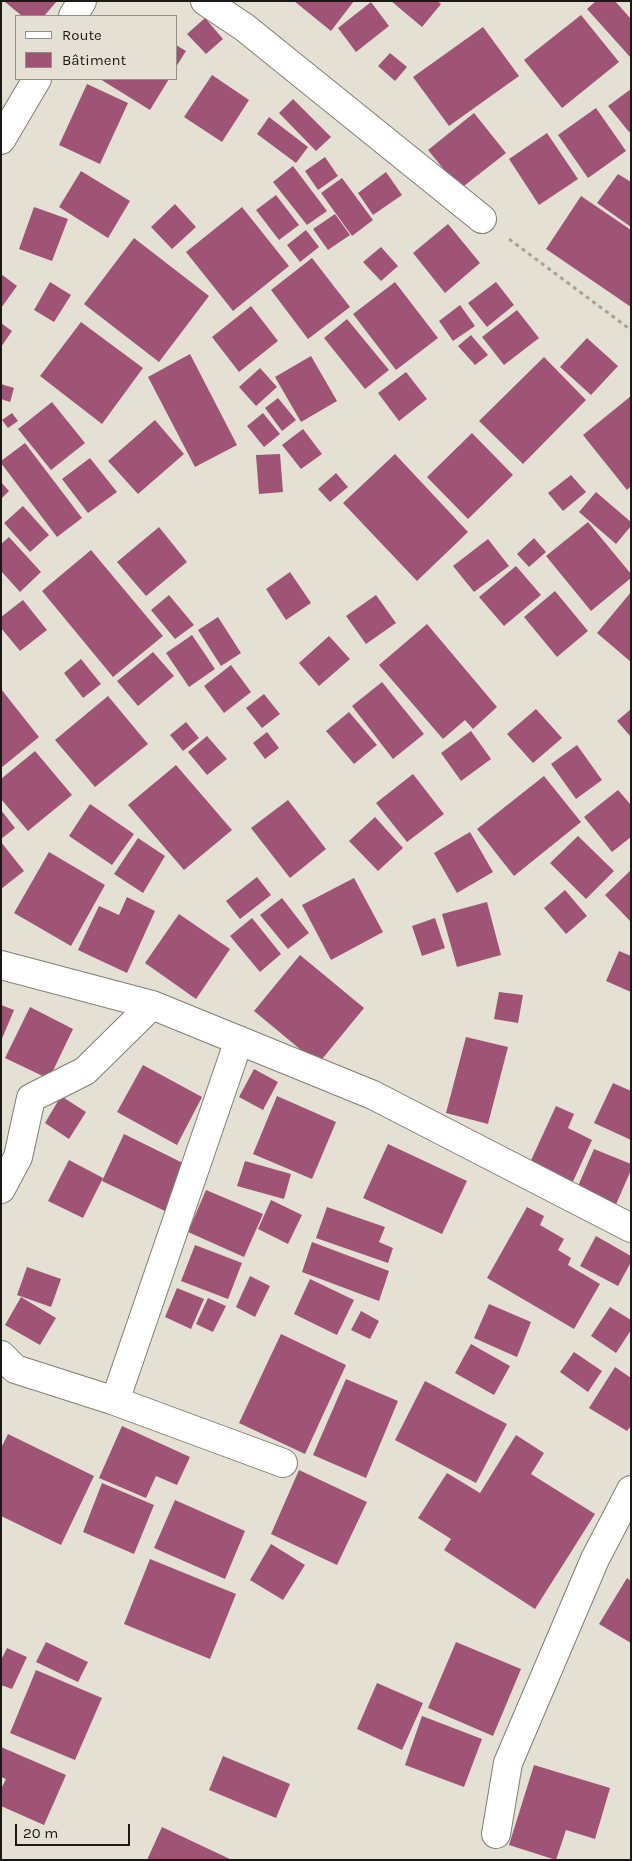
<!DOCTYPE html>
<meta charset="utf-8">
<style>
body{margin:0}
#map{position:relative;width:632px;height:1861px;overflow:hidden;background:#e4e0d4;font-family:Karla,sans-serif}
canvas{display:block}
.frame{position:absolute;inset:0;border:2px solid #1b1915;pointer-events:none}
.legend{position:absolute;left:15px;top:15px;width:162px;height:65px;box-sizing:border-box;background:#e4e0d4;border:1px solid #949088;margin:0;padding:6px 9px;list-style:none;font-size:15px;color:#1b1915}
.legend li{display:flex;align-items:center;gap:10px;height:25px}
.legend b{width:25px;border:1px solid #949088}
.scale{position:absolute;left:15px;top:1824px;width:115px;height:22px;box-sizing:border-box;border:2px solid #1b1915;border-top:0;padding-left:6px;font-size:15px;line-height:18px;white-space:nowrap;color:#1b1915;-webkit-text-stroke:4px #e4e0d4;paint-order:stroke}
</style>
<div id="map">
<canvas width="632" height="1861"></canvas>
<div class="frame"></div>
<ul class="legend">
<li><b style="height:6px;background:#fff"></b>Route</li>
<li><b style="height:14px;background:#a05475"></b>Bâtiment</li>
</ul>
<div class="scale">20 m</div>
</div>
<script>
const c = document.querySelector('canvas').getContext('2d');
c.lineJoin = 'round';
function fill(path, color) { c.fillStyle = color; c.fill(path, 'evenodd'); }
const poly = rows => new Path2D(rows.map(r => 'M' + r).join(''));
function trace(path, color, width, dash) { c.strokeStyle = color; c.lineWidth = width; c.lineCap = dash ? 'butt' : 'round'; c.setLineDash(dash || []); c.stroke(path); }
fill(poly([
 [4,1,57,1,44,16,22,16],
 [294,1,354,1,331,31],
 [391,1,437,1,441,4,422,27],
 [596,1,615,1,631,19,631,58,587,9],
 [371,2,389,26,356,52,338,28],
 [581,15,619,62,562,108,524,60],
 [205,18,223,39,206,54,187,34],
 [483,27,519,76,449,126,413,77],
 [176,45,186,51,176,67],
 [390,53,407,67,395,81,378,66],
 [212,75,249,100,222,142,184,117],
 [100,79,169,79,150,110],
 [87,84,128,103,100,164,59,145],
 [631,89,631,131,629,132,608,106],
 [293,99,331,137,316,151,279,113],
 [596,108,626,151,588,178,558,135],
 [474,113,506,153,460,189,428,150],
 [269,117,308,147,296,163,257,134],
 [547,133,578,179,539,205,509,159],
 [325,157,338,176,318,190,305,171],
 [293,166,327,211,307,225,273,182],
 [81,171,130,201,108,238,59,207],
 [386,172,402,195,373,215,358,193],
 [618,174,631,182,631,227,597,203],
 [342,178,373,220,352,236,321,193],
 [276,195,299,225,279,240,256,210],
 [581,196,631,230,631,307,546,249],
 [175,204,196,227,172,249,151,227],
 [34,207,68,219,52,261,19,249],
 [242,207,289,266,233,311,186,252],
 [335,214,350,235,328,250,313,229],
 [448,224,480,263,445,293,413,253],
 [306,230,319,247,300,262,287,245],
 [134,238,209,296,159,362,84,304],
 [381,247,398,266,381,281,363,262],
 [312,258,350,307,308,339,271,290],
 [1,274,17,286,1,308],
 [50,282,71,295,54,322,34,310],
 [395,282,438,338,396,370,353,314],
 [496,282,514,305,487,327,468,303],
 [460,305,475,326,453,341,439,321],
 [251,306,278,341,239,372,212,337],
 [517,310,539,338,504,365,482,337],
 [347,319,389,370,365,389,324,338],
 [81,322,143,368,102,424,40,376],
 [1,323,12,331,1,347],
 [471,335,488,355,475,365,458,346],
 [587,338,618,366,591,395,560,367],
 [190,354,237,445,195,467,148,377],
 [311,356,337,401,301,422,275,377],
 [544,357,586,400,523,464,479,421],
 [260,368,277,387,256,406,239,387],
 [406,372,427,399,399,421,378,393],
 [1,384,14,388,10,402,1,399],
 [631,396,631,486,627,490,583,435],
 [278,398,296,420,282,431,265,408],
 [52,402,85,443,51,470,18,429],
 [12,413,18,421,8,428,2,420],
 [263,413,280,434,264,447,247,426],
 [155,420,184,454,138,494,108,461],
 [303,429,322,454,301,469,282,445],
 [472,433,513,475,468,519,427,477],
 [25,443,82,518,57,537,1,463,1,461],
 [280,454,283,492,259,494,256,455],
 [395,454,468,532,417,581,343,503],
 [90,458,117,492,88,513,62,479],
 [336,473,348,487,330,502,318,489],
 [571,475,586,492,563,511,548,493],
 [1,482,9,491,1,499],
 [596,492,631,522,631,526,616,544,579,512],
 [23,506,49,535,30,552,4,523],
 [588,522,631,574,631,578,591,611,546,556],
 [159,527,187,562,146,596,117,562],
 [9,537,41,572,20,592,1,571,1,544],
 [534,538,546,552,529,567,517,554],
 [488,539,509,566,474,592,453,566],
 [91,550,163,636,113,677,42,591],
 [516,566,541,595,504,626,479,597],
 [290,572,311,603,286,620,266,589],
 [555,591,588,631,557,657,524,617],
 [631,592,631,662,597,633],
 [169,595,194,625,175,639,151,610],
 [376,595,396,623,366,644,346,616],
 [23,600,47,630,20,651,1,628,1,617],
 [218,617,241,653,221,666,198,630],
 [427,624,497,707,473,729,465,720,443,739,379,665],
 [192,635,215,669,189,687,166,653],
 [329,636,350,659,319,686,299,663],
 [153,652,174,676,138,706,117,681],
 [81,659,101,684,83,698,64,673],
 [231,665,251,692,224,713,204,686],
 [382,682,424,734,393,759,352,706],
 [1,689,39,737,1,768],
 [264,694,280,714,262,728,246,708],
 [108,696,148,744,95,787,55,740],
 [536,709,562,738,533,763,507,734],
 [631,709,631,737,617,721],
 [349,712,377,745,354,764,326,731],
 [186,722,199,738,183,751,170,735],
 [471,731,491,759,461,781,441,753],
 [267,732,279,748,265,759,253,743],
 [207,736,227,759,207,775,188,752],
 [577,745,602,780,576,799,551,764],
 [35,751,72,795,28,831,1,799,1,779],
 [176,765,232,830,184,870,128,805],
 [413,774,444,814,407,842,376,803],
 [544,776,581,822,514,876,477,829],
 [618,790,631,805,631,837,612,852,584,817],
 [288,800,326,849,290,878,251,828],
 [90,804,134,834,112,865,69,836],
 [1,810,15,828,1,839],
 [375,817,403,848,378,871,349,841],
 [470,832,493,872,457,893,434,853],
 [578,836,614,871,586,899,550,863],
 [138,838,165,856,143,893,114,874],
 [1,842,24,871,1,889],
 [49,852,105,885,71,946,14,913],
 [631,870,631,922,605,895],
 [257,877,271,895,240,919,226,901],
 [354,878,383,932,331,960,302,905],
 [565,890,587,916,566,934,544,908],
 [127,897,155,911,127,973,78,950,99,906,119,915],
 [282,898,309,933,288,949,260,915],
 [487,902,501,955,457,967,442,914],
 [179,914,230,949,196,999,145,963],
 [252,918,281,954,260,972,230,936],
 [435,918,445,948,422,956,412,926],
 [619,951,631,956,631,992,606,981],
 [300,955,364,1008,318,1064,254,1011],
 [499,992,523,995,518,1023,494,1019],
 [1,1005,14,1010,1,1041],
 [30,1007,73,1029,49,1079,5,1058],
 [466,1037,508,1047,488,1124,446,1113],
 [143,1065,202,1097,177,1145,117,1112],
 [254,1069,278,1082,263,1110,239,1097],
 [613,1083,631,1091,631,1140,594,1123],
 [61,1096,86,1112,69,1139,45,1123],
 [277,1096,336,1122,312,1179,253,1154],
 [556,1106,574,1114,568,1128,592,1140,570,1188,527,1169],
 [124,1134,187,1165,165,1211,102,1181],
 [388,1144,467,1181,442,1234,363,1198],
 [594,1149,631,1164,631,1170,614,1209,575,1193],
 [69,1160,103,1178,83,1218,48,1201],
 [245,1161,291,1174,284,1199,237,1186],
 [206,1190,263,1214,244,1257,188,1232],
 [271,1200,302,1215,288,1244,258,1229],
 [327,1207,385,1227,379,1242,393,1248,388,1263,316,1238],
 [527,1207,544,1216,540,1225,564,1239,558,1250,571,1258,568,1265,600,1284,574,1329,487,1278],
 [596,1236,631,1256,631,1262,618,1286,580,1266],
 [312,1242,389,1271,379,1301,302,1272],
 [195,1245,242,1263,228,1299,181,1281],
 [27,1267,61,1279,51,1307,17,1295],
 [250,1276,270,1286,255,1317,236,1307],
 [310,1279,354,1300,337,1335,294,1314],
 [177,1288,204,1299,191,1329,165,1317],
 [21,1297,56,1318,40,1345,5,1325],
 [208,1298,226,1306,213,1332,196,1324],
 [489,1304,531,1322,517,1357,474,1338],
 [610,1307,631,1320,631,1330,616,1353,591,1336],
 [361,1311,379,1321,370,1339,351,1330],
 [281,1334,346,1365,305,1454,239,1423],
 [471,1344,510,1366,494,1395,455,1373],
 [574,1352,602,1371,588,1392,560,1372],
 [615,1367,631,1378,631,1426,627,1431,589,1408],
 [346,1379,398,1401,366,1478,313,1455],
 [425,1381,507,1424,476,1483,395,1440],
 [122,1426,190,1457,177,1485,156,1476,146,1498,99,1478],
 [8,1434,94,1476,61,1545,1,1516,1,1448],
 [516,1435,544,1453,531,1474,595,1514,535,1609,444,1550,451,1539,418,1518,447,1473,480,1493],
 [299,1470,367,1502,337,1565,271,1534],
 [102,1483,154,1505,134,1554,83,1532],
 [175,1500,245,1531,225,1579,154,1548],
 [271,1544,305,1565,283,1600,250,1580],
 [150,1559,236,1594,210,1659,124,1624],
 [627,1578,631,1581,631,1643,599,1624],
 [46,1642,88,1662,78,1682,36,1662],
 [456,1642,521,1669,493,1736,428,1708],
 [7,1648,27,1657,12,1689,1,1685,1,1660],
 [36,1670,102,1698,75,1760,10,1733],
 [377,1683,423,1703,402,1750,357,1729],
 [422,1716,482,1739,464,1787,405,1765],
 [1,1747,66,1775,44,1825,1,1806,1,1789,6,1779,1,1777],
 [223,1756,290,1784,276,1818,209,1790],
 [534,1765,610,1788,595,1839,566,1830,556,1860,509,1845],
 [162,1827,232,1860,147,1860]
]), '#a05475');
const minor = poly([
 [205,1,244,27,482,219],
 [73,16,82,1],
 [1,140,37,79],
 [1,965,152,1005,373,1095,631,1228],
 [1,1189,18,1157,31,1098,85,1071,152,1005],
 [1,1355,15,1369,115,1401,239,1040],
 [115,1401,283,1463],
 [496,1834,508,1763,595,1559,631,1490]
]);
trace(minor, '#807d72', 30);
trace(poly([
 [509,239,631,330]
]), '#a5a298', 3, [4, 4]);
trace(minor, '#fff', 28);
</script>
